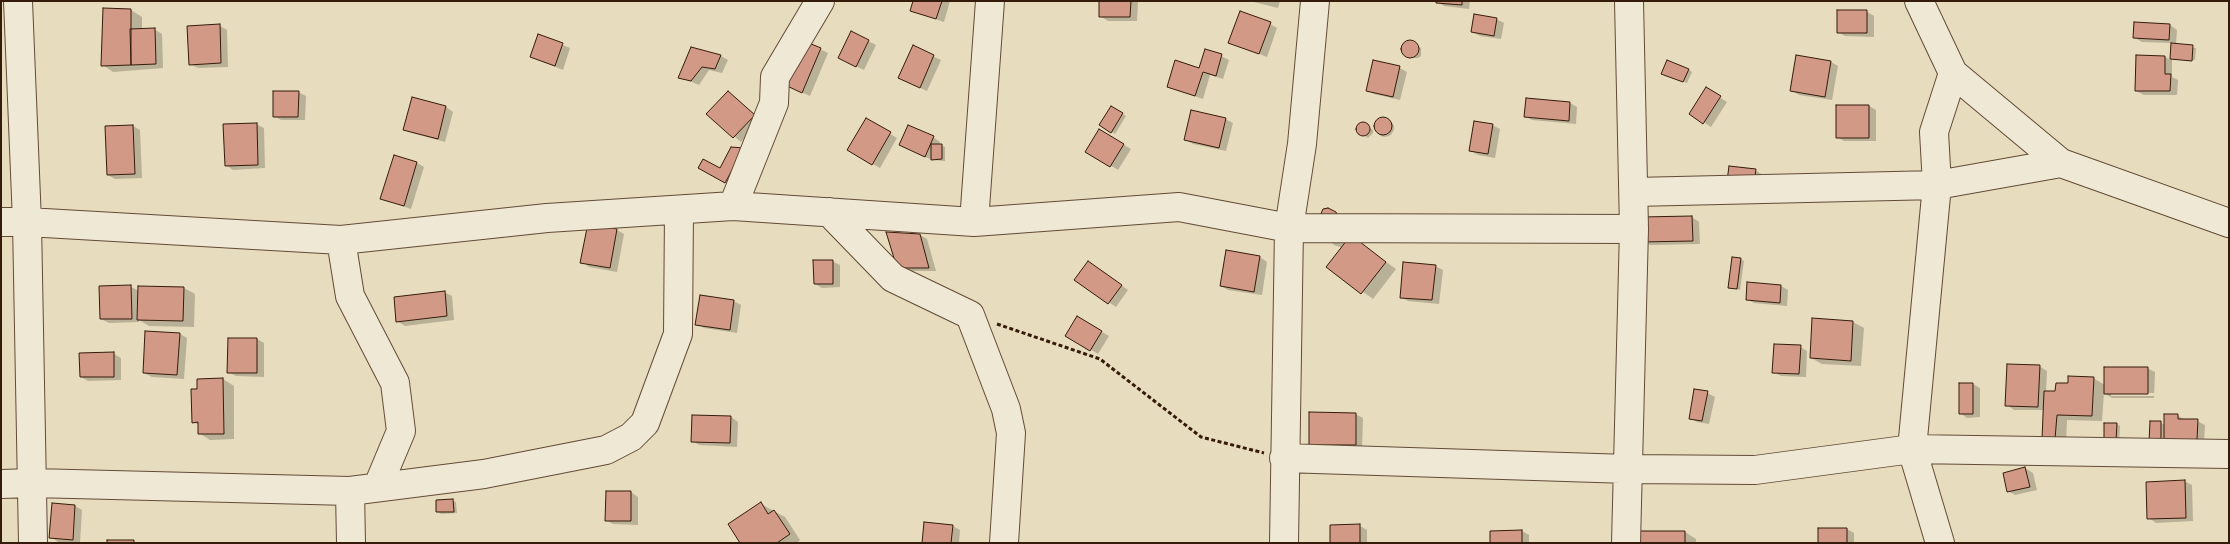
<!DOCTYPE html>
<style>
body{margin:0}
#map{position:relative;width:2230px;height:544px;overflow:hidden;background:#e7dcbd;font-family:"IM FELL French Canon",serif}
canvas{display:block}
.frame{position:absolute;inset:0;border:2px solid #351b0a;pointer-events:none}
</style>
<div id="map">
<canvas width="2230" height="544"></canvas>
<div class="frame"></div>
</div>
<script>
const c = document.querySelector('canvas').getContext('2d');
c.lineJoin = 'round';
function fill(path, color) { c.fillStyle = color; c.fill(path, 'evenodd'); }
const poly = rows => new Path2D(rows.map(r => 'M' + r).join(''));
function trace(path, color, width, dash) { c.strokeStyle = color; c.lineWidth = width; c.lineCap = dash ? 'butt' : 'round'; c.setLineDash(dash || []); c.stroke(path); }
fill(poly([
 [915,1,950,1,944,22,912,11],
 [1101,1,1138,1,1137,21,1108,21,1100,16],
 [1250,1,1280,1,1278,8],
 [1437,1,1470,1,1469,9,1444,6],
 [131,10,142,17,142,30,154,29,162,34,163,68,113,72,103,65],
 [1867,12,1874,16,1874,37,1845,36,1838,32],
 [1496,19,1504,23,1501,39,1480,36,1472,32],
 [1270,24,1277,28,1267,57,1230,42],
 [2170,25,2177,30,2176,45,2196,48,2195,60,2172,59,2172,77,2178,80,2177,95,2144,95,2136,91,2165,57,2171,60,2172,43,2142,42,2135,38],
 [220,26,227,30,228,67,198,68,190,64],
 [539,35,570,48,563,70,531,57],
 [868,41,876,45,864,70,847,62],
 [805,42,828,53,810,96,794,89],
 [1407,42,1410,42,1421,48,1421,56,1418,58,1410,58,1403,53,1402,49],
 [913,47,941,60,927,91,907,82],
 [691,48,721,56,728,60,722,73,709,70,699,85,680,77],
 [1221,56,1229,60,1223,79,1210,75,1203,99,1168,87],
 [1797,56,1831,62,1838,66,1832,100,1799,95,1791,90],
 [1374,61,1400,68,1407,72,1400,100,1374,94,1367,90],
 [1689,70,1692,72,1687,83,1666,75],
 [1706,89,1727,102,1711,127,1691,114],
 [298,92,306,96,305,120,281,120,274,116],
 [728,92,761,120,741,142,708,114],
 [1527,99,1570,103,1577,107,1576,124,1532,120,1525,116],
 [1869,106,1876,110,1876,141,1844,141,1837,137],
 [446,107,453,112,445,142,412,133,405,129],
 [1112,107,1126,116,1115,134,1101,125],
 [866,119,897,138,880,168,848,150],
 [1225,119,1233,123,1226,151,1193,144,1186,140],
 '1376 128a9 9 0 1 1 18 0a9 9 0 1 1-18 0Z',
 [1363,123,1373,130,1373,133,1368,138,1358,131,1359,124],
 [256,124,264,128,265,168,233,170,226,165],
 [1492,125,1500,129,1495,158,1478,155,1471,151],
 [133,126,140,130,142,178,115,179,108,175],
 [1100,131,1131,149,1118,170,1087,151],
 [933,137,940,142,939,145,945,147,945,161,932,160,908,149],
 [743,149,733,186,706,172,720,170],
 [417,163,424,167,411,209,382,199],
 [1755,170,1763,175,1761,188,1736,185],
 [1692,217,1699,222,1700,244,1650,245,1642,241,1642,219],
 [589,225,617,230,624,234,617,272,589,267,582,262],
 [920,235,927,239,936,271,905,271,898,267],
 [1351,237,1396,269,1373,299,1328,267,1343,248,1334,245,1329,240],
 [1227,252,1260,257,1267,262,1262,295,1228,290,1221,286],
 [1740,259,1744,261,1740,290,1729,287],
 [832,261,840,265,840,287,822,288,815,284],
 [1435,266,1443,270,1439,304,1408,301,1401,297],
 [1096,267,1128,290,1116,307,1076,280],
 [1781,286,1788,290,1787,306,1754,303,1747,299],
 [131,287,139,291,184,288,195,294,194,327,149,326,139,320,139,322,109,323,101,319],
 [444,292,452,296,454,320,405,326,397,321],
 [701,296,734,301,741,305,737,333,704,328,697,324],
 [1077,318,1109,336,1098,354,1067,335],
 [1853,322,1864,328,1861,366,1822,364,1811,358],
 [180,334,187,338,184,379,152,377,144,373],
 [257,339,264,343,264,377,236,376,228,372],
 [1800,347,1807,351,1806,377,1781,376,1774,372],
 [114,354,121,358,121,380,88,381,81,377],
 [2039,366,2047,371,2046,392,2057,392,2069,385,2093,378,2105,385,2147,368,2155,372,2154,398,2112,398,2104,393,2102,421,2067,420,2066,445,2054,444,2044,410,2014,410,2007,405],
 [2111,393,2154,393,2154,396,2111,396],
 [223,379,234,386,234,439,210,440,199,433,199,425,193,422,198,390],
 [1973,384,1980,388,1980,417,1967,418,1960,413],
 [1707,393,1715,397,1709,424,1697,422,1690,418],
 [1355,414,1363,418,1362,449,1318,449,1311,445],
 [2177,415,2185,420,2197,421,2205,425,2204,443,2172,442,2164,438,2164,443,2150,441,2151,422,2161,423,2165,425],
 [731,417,738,422,737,447,699,445,692,441],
 [2117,424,2120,426,2119,443,2108,442],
 [2025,468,2033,473,2037,490,2015,495,2008,491],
 [2184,481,2192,485,2193,521,2156,523,2149,518],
 [607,492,631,492,638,497,638,525,613,524,606,520],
 [453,501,456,502,457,513,441,514,438,512],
 [761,504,785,517,800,540,797,543,741,543],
 [75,506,82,510,80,543,58,542,51,537],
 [925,523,953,526,960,530,959,543,923,543],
 [1360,526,1367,530,1367,543,1332,543],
 [1847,529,1854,533,1854,543,1819,543],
 [1522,531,1529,535,1529,543,1491,543],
 [1685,532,1696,539,1696,543,1641,543]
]), '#0003');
const building = poly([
 [913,1,942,1,936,19,910,11,913,1],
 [1099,1,1131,1,1130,17,1099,17,1099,1],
 [1436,1,1462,1,1462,5,1436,3,1436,1],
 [103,8,131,9,131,65,101,66,103,8],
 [1837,10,1867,10,1867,33,1837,33,1837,10],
 [1240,11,1271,22,1259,54,1228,43,1240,11],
 [1474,14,1497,18,1494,36,1471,32,1474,14],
 [2134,22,2170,24,2169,40,2133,38,2134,22],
 [220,24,221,63,189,65,187,26,220,24],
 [155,28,156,64,131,65,130,29,155,28],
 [851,31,869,40,856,67,838,58,851,31],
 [538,34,563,43,555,66,530,57,538,34],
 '1401 49a9 9 0 1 1 18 0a9 9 0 1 1-18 0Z',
 [804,41,821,48,802,93,785,85,804,41],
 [2171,43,2193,45,2192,61,2170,59,2171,43],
 [913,45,934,55,920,88,898,78,913,45],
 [691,47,721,55,715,69,702,67,691,81,678,78,691,47],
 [1205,49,1222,54,1216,76,1203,72,1195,96,1167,87,1175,60,1199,68,1205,49],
 [1796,55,1831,61,1825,97,1790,91,1796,55],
 [2136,55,2165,56,2165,74,2171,74,2170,91,2135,91,2136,55],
 [1373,60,1400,66,1393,97,1366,91,1373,60],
 [1667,60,1689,69,1683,82,1661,74,1667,60],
 [1706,87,1721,96,1703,124,1689,114,1706,87],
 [273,91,299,91,298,117,273,117,273,91],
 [728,91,755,115,733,138,706,114,728,91],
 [412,97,446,106,438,139,403,130,412,97],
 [1526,98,1570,102,1569,121,1524,117,1526,98],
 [1836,105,1869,105,1869,138,1836,138,1836,105],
 [1111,106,1123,113,1111,133,1099,125,1111,106],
 [1191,110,1226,118,1219,148,1184,140,1191,110],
 '1374 126a9 9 0 1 1 18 0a9 9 0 1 1-18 0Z',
 [866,118,891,132,872,165,847,150,866,118],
 [1474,121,1493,124,1488,154,1469,151,1474,121],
 '1356 129a7 7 0 1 1 14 0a7 7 0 1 1-14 0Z',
 [257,123,258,165,225,166,223,124,257,123],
 [133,125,135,174,107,175,105,126,133,125],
 [908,125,934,136,925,157,899,145,908,125],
 [1099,129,1124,144,1110,167,1085,152,1099,129],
 [931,144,942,144,942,159,931,160,931,144],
 [731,147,744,148,725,183,698,168,703,159,720,168,731,147],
 [394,155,417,162,404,206,380,199,394,155],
 [1729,166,1756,169,1754,184,1727,181,1729,166],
 [1328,208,1336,212,1338,217,1319,218,1323,209,1328,208],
 [1692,216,1693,241,1641,242,1641,217,1692,216],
 [588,223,617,229,610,268,580,263,588,223],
 [886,232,920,234,929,268,897,268,886,232],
 [1351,235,1386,262,1361,294,1326,267,1351,235],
 [1226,250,1260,256,1254,292,1220,286,1226,250],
 [1732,257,1741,258,1737,289,1728,288,1732,257],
 [813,260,833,260,833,284,814,284,813,260],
 [1088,261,1122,285,1108,304,1074,280,1088,261],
 [1403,262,1436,265,1432,300,1400,298,1403,262],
 [1747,282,1781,285,1780,303,1746,300,1747,282],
 [131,285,132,319,100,319,99,286,131,285],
 [138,286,184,287,183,321,137,320,138,286],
 [445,291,447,316,396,322,394,297,445,291],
 [700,295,734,300,730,330,695,325,700,295],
 [1077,316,1102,331,1090,351,1065,336,1077,316],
 [1812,318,1853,321,1851,361,1810,358,1812,318],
 [145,331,180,333,177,375,143,373,145,331],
 [228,338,257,338,257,373,227,373,228,338],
 [1774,344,1801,345,1799,374,1772,373,1774,344],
 [114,352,114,377,80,377,79,353,114,352],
 [2007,364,2040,365,2038,407,2005,406,2007,364],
 [2104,367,2148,367,2148,394,2104,394,2104,367],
 [2068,376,2094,377,2092,416,2057,415,2055,439,2042,439,2044,391,2055,391,2056,383,2068,383,2068,376],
 [223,378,224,434,198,434,198,422,192,423,191,389,197,389,197,379,223,378],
 [1959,383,1973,383,1973,414,1959,414,1959,383],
 [1694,389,1708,391,1702,421,1689,419,1694,389],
 [1309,412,1356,413,1356,445,1309,445,1309,412],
 [2164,414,2178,414,2178,419,2198,419,2197,440,2164,439,2164,414],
 [692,415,731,416,730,443,691,442,692,415],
 [2150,421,2161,421,2161,442,2149,442,2150,421],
 [2104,423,2117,423,2116,442,2104,441,2104,423],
 [2025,467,2030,487,2007,492,2003,473,2025,467],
 [2185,480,2186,518,2147,519,2146,482,2185,480],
 [606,491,631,491,631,521,605,521,606,491],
 [453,499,454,512,436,512,436,500,453,499],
 [761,502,768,514,774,510,790,534,777,543,740,543,728,524,761,502],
 [52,503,75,505,73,540,49,538,52,503],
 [924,522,953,525,951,543,922,543,924,522],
 [1360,524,1360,543,1330,543,1330,525,1360,524],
 [1818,528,1847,528,1847,543,1818,543,1818,528],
 [1522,530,1522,543,1490,543,1490,531,1522,530],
 [1639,531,1685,531,1685,543,1639,543,1639,531],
 [107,540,134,540,134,543,107,543,107,540]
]);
fill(building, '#d29986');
trace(building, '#351b0a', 1);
const minor = poly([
 [18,1,27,222,33,543],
 [1919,1,1953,73,2061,163,2229,223],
 [1634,192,1937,185,2061,163],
 [733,206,774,103,775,77,820,1],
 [829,212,893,278,970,315,1006,409,1011,433,1004,543],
 [1,222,27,222,341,240,547,218,733,206,974,222,1179,207,1289,228,1634,229],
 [974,222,990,1],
 [341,240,350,296,395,383,401,431,378,486],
 [1284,458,1628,469,1755,470,1912,449,2229,454],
 [1,484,33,483,350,491,484,474,606,450,631,437,645,423,678,334,679,210],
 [350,491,351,543],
 [1284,543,1289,228,1302,144,1315,1],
 [1626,543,1634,229,1629,1],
 [1940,543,1912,449,1937,185,1934,132,1953,73]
]);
trace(minor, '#624b37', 30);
trace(poly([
 [997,324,1100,359,1201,437,1264,453]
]), '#351b0a', 3, [4, 2.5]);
trace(minor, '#efe8d4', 28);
</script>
